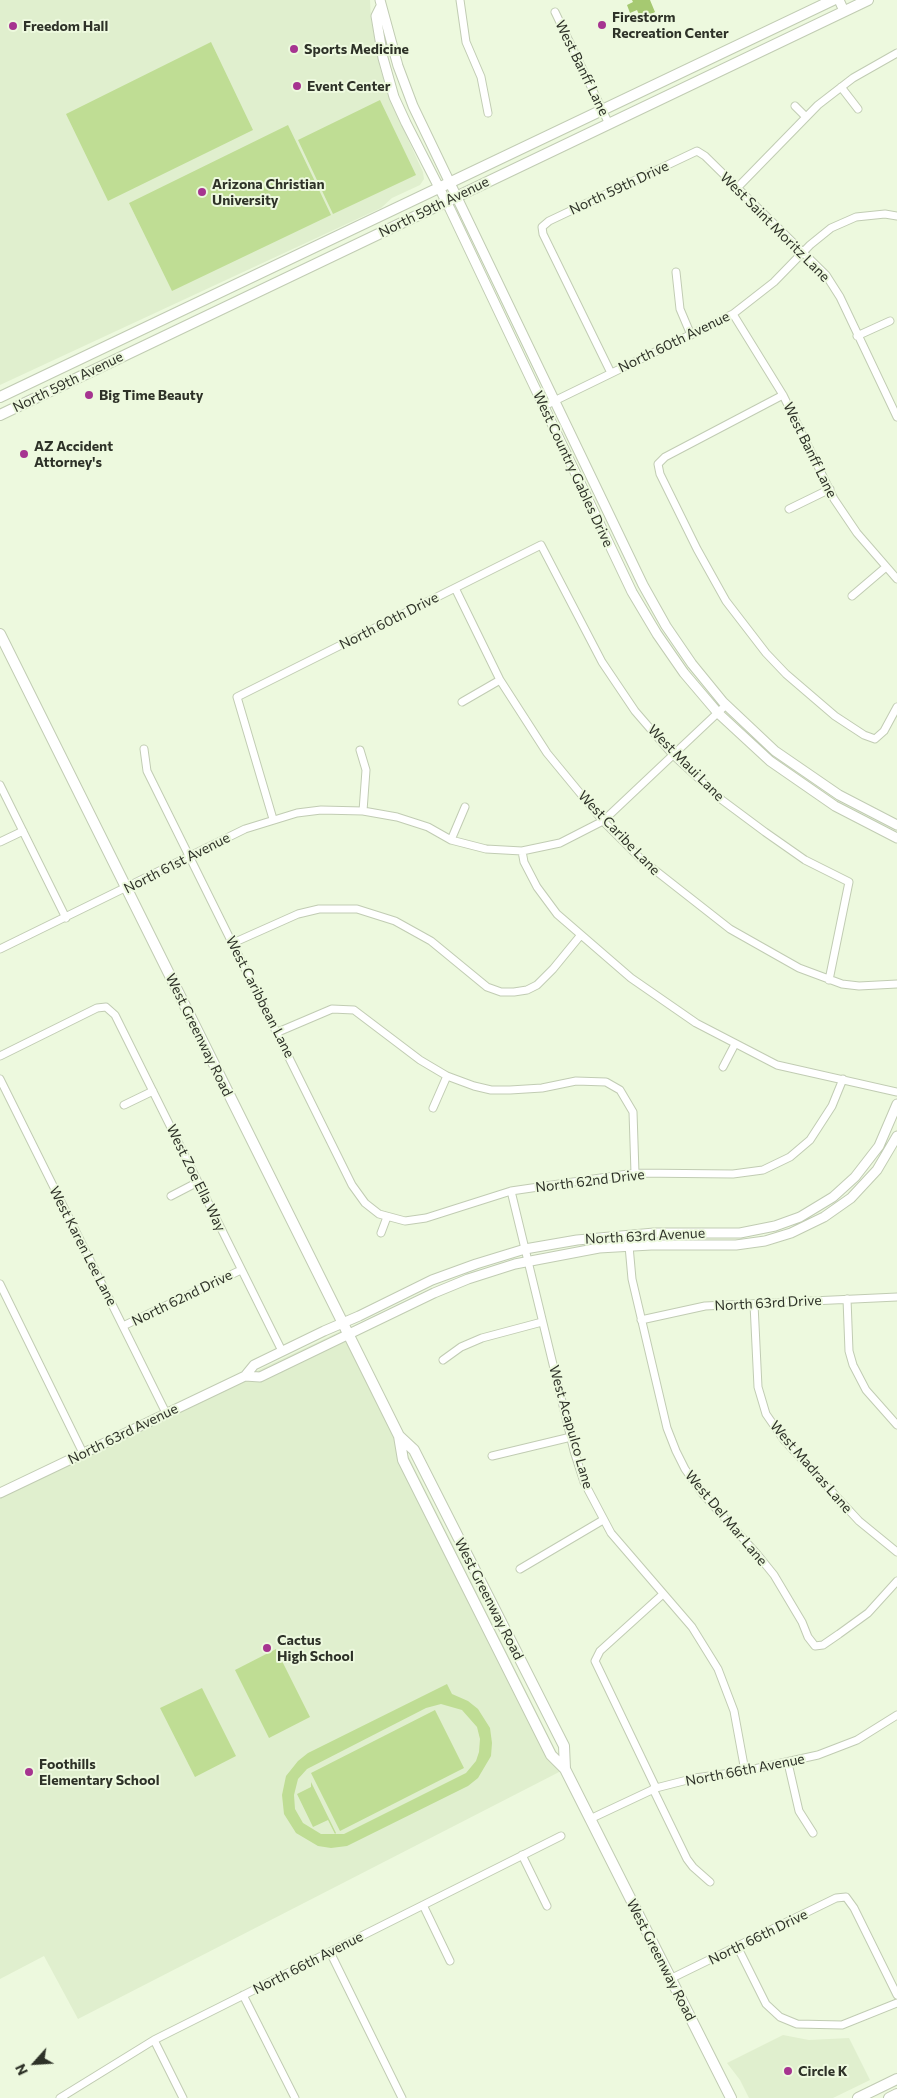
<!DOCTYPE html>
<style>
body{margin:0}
#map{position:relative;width:897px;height:2098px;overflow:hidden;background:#edf9de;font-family:Commissioner,sans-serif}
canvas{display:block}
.north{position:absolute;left:10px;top:2038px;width:50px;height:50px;-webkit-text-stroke:4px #edf9de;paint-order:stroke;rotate:244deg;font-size:14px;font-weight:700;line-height:20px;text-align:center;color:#2e3228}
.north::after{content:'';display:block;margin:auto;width:18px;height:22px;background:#2e3228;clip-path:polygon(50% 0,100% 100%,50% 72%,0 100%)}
</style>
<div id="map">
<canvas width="897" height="2098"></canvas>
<div class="north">N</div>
</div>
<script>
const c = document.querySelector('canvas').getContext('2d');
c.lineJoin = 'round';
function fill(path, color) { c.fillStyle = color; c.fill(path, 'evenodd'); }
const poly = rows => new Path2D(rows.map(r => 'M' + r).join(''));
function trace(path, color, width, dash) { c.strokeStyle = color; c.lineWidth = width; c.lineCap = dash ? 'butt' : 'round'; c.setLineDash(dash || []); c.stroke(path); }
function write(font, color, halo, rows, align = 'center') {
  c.font = font + ' Commissioner,sans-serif'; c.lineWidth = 4; c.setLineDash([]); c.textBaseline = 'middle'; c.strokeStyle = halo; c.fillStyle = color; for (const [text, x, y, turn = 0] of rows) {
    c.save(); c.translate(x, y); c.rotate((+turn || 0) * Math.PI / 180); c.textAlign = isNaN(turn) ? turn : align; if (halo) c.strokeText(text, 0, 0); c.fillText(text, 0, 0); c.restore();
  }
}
fill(poly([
 [0,0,370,0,371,19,380,68,390,100,423,172,424,179,420,185,392,198,381,208,0,385],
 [345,1329,565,1769,78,2019,44,1956,0,1979,0,1493],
 [783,2035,809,2040,849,2038,870,2080,833,2098,749,2098,740,2080,727,2063]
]), '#e0efce');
fill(poly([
 [211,42,253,130,108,201,66,114],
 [380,100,416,175,333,214,298,140],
 [288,125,331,215,172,291,129,203],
 [276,1649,310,1717,269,1738,235,1670],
 [447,1684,452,1694,468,1701,478,1709,490,1728,492,1743,491,1756,478,1778,468,1786,347,1846,331,1848,318,1846,296,1833,284,1814,282,1795,286,1776,298,1761,308,1753],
 [441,1704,462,1710,477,1727,480,1739,479,1752,476,1761,466,1773,344,1834,321,1834,303,1823,295,1809,294,1795,298,1779,307,1769,426,1708],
 [202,1688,236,1756,195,1777,160,1708],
 [435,1710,464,1768,340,1831,311,1773],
 [311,1782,336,1833,335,1834,328,1820,313,1827,297,1794,311,1787]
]), '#bfdd94');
fill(poly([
 [632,0,650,0,655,12,641,19,637,10,630,13,627,5,633,2]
]), '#a6c971');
const minor = poly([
 [460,0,466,42,481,77,488,113],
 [555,12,609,124],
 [841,87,858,109],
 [795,106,806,117],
 [737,188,818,105,853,78,897,53],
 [676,272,680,309,691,335],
 [733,314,783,395,834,499,857,533,897,579],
 [857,336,890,321],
 [611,373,543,234,542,227,549,221,697,151,705,156,826,275,840,297,897,417],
 [783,395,665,457,658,464,660,474,697,549,726,601,766,653,786,674,835,716,864,735,875,739,884,731,897,707],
 [544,406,733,314,774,282,810,245,831,228,856,217,885,214,897,216],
 [789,509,830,489],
 [455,588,500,680,547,753,603,821,642,860,730,929,799,968,842,984,859,986,897,984],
 [852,596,886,567],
 [462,702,500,680],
 [144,749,147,771,352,1185,365,1203,379,1214,405,1221,426,1218,511,1191,635,1173,733,1174,763,1170,790,1157,810,1140,832,1106,843,1079],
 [360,750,366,770,363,811],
 [0,785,66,918],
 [273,819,237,697,541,545,602,662,635,711,673,755,722,800,765,832,805,860,849,882,829,980],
 [451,840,465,807],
 [0,842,23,831],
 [522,851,524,862,537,887,557,914,631,978,696,1023,777,1065,897,1092],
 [233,943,298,914,319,909,357,909,395,921,431,941,487,987,501,992,514,992,527,990,537,985,553,969,580,936],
 [0,949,245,829,297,813,321,810,363,811,397,817,428,827,451,840,486,849,522,851,560,843,603,821,726,705],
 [278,1032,332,1009,354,1010,420,1060,447,1076,474,1086,491,1090,510,1090,542,1088,576,1081,606,1082,620,1090,633,1112,635,1173],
 [0,1056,97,1008,106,1007,115,1015,282,1351],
 [723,1067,735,1044],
 [0,1079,166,1413],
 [124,1105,153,1091],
 [433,1108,447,1076],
 [511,1191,574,1451,584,1482,611,1533,692,1627,718,1669,734,1711,745,1771],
 [171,1196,198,1182],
 [381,1233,387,1217],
 [628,1235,632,1279,667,1428,676,1451,685,1469,702,1493,757,1554,774,1575,802,1622,808,1637,815,1646,823,1645,839,1634,868,1613,897,1581],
 [0,1284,83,1453],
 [847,1299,849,1351,853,1365,866,1390,897,1425],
 [754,1304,758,1387,766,1414,784,1440,859,1521,897,1552],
 [641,1320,705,1306,897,1297],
 [123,1326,241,1270],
 [443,1360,461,1347,482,1338,542,1322],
 [492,1456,571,1437],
 [520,1569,603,1520],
 [788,1763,799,1811,813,1833],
 [656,1788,595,1661,600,1651,663,1594],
 [653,1789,687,1859,693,1867,710,1882],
 [590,1819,656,1788,695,1778,745,1771,818,1755,857,1740,897,1715],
 [522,1855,547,1906],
 [423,1905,450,1961],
 [737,1946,766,2004,780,2017,797,2024,842,2025,897,2003],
 [330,1952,402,2098],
 [670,1979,836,1898,846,1897,854,1908,897,1995],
 [243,1995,295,2098],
 [154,2040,183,2098],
 [60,2098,154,2040,561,1836]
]);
const tertiary = poly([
 [380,0,398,66,413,106,643,585,666,626,692,664,723,702,775,751,839,795,897,825],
 [839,0,844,11],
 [380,8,376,16,383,58,394,97,406,123,450,209,632,592,657,634,684,673,718,713,770,761,835,806,897,838],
 [245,1376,260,1377,434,1293,468,1279,515,1264,599,1248,651,1245,736,1245,765,1241,791,1233,824,1217,851,1198,877,1170,897,1136],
 [0,1493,245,1376,254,1365,324,1331,359,1316,432,1280,476,1264,525,1249,577,1240,654,1233,740,1233,775,1226,800,1217,833,1197,855,1177,879,1146,897,1104]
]);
const secondary = poly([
 [0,397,833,0],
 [0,415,868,0],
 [0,634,399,1436,403,1460,551,1755,565,1769,731,2098],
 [399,1436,414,1450,564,1746,565,1769],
 [858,2098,897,2079],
 [889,2098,897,2094]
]);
trace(minor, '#c1ccb3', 9);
trace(tertiary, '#c1ccb3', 11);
trace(secondary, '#c1ccb3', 12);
trace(minor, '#fff', 7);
trace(tertiary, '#fff', 9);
trace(secondary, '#fff', 10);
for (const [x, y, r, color] of [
 [602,25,5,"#a63490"],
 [13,26,5,"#a63490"],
 [294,49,5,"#a63490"],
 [297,86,5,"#a63490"],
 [202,192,5,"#a63490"],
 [89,395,5,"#a63490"],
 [24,454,5,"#a63490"],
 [267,1648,5,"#a63490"],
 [29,1772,5,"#a63490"],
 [788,2071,5,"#a63490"]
]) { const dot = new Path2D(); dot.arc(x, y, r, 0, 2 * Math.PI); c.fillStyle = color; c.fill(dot); trace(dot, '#edf9de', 2); }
write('bold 14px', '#2e3228', '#edf9de', [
 ["Firestorm",612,17],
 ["Recreation Center",612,33],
 ["Freedom Hall",23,26],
 ["Sports Medicine",304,49],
 ["Event Center",307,86],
 ["Arizona Christian",212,184],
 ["University",212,200],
 ["Big Time Beauty",99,395],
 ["AZ Accident",34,446],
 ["Attorney's",34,462],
 ["Cactus",277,1640],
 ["High School",277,1656],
 ["Foothills",39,1764],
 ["Elementary School",39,1780],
 ["Circle K",798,2071]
], 'left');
write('14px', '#2e3228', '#edf9de', [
 ["West Banff Lane",582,68,64],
 ["North 59th Drive",619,188,-25],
 ["North 59th Avenue",434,207,-26],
 ["West Saint Moritz Lane",775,227,45],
 ["North 60th Avenue",674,342,-26],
 ["North 59th Avenue",68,382,-26],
 ["West Banff Lane",810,450,64],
 ["West Country Gables Drive",573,469,65],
 ["North 60th Drive",389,621,-27],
 ["West Maui Lane",686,763,45],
 ["West Caribe Lane",619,833,46],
 ["North 61st Avenue",177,863,-27],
 ["West Caribbean Lane",260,997,63],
 ["West Greenway Road",199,1035,64],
 ["West Zoe Ella Way",196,1178,64],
 ["North 62nd Drive",590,1181,-7],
 ["North 63rd Avenue",645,1236,-3],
 ["West Karen Lee Lane",83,1246,63],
 ["North 62nd Drive",182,1298,-26],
 ["North 63rd Drive",768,1303,-3],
 ["West Acapulco Lane",571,1427,74],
 ["North 63rd Avenue",123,1434,-26],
 ["West Madras Lane",811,1467,49],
 ["West Del Mar Lane",726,1518,50],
 ["West Greenway Road",489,1599,63],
 ["North 66th Avenue",745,1770,-11],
 ["North 66th Drive",758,1937,-26],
 ["West Greenway Road",661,1960,63],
 ["North 66th Avenue",308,1963,-27]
]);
</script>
